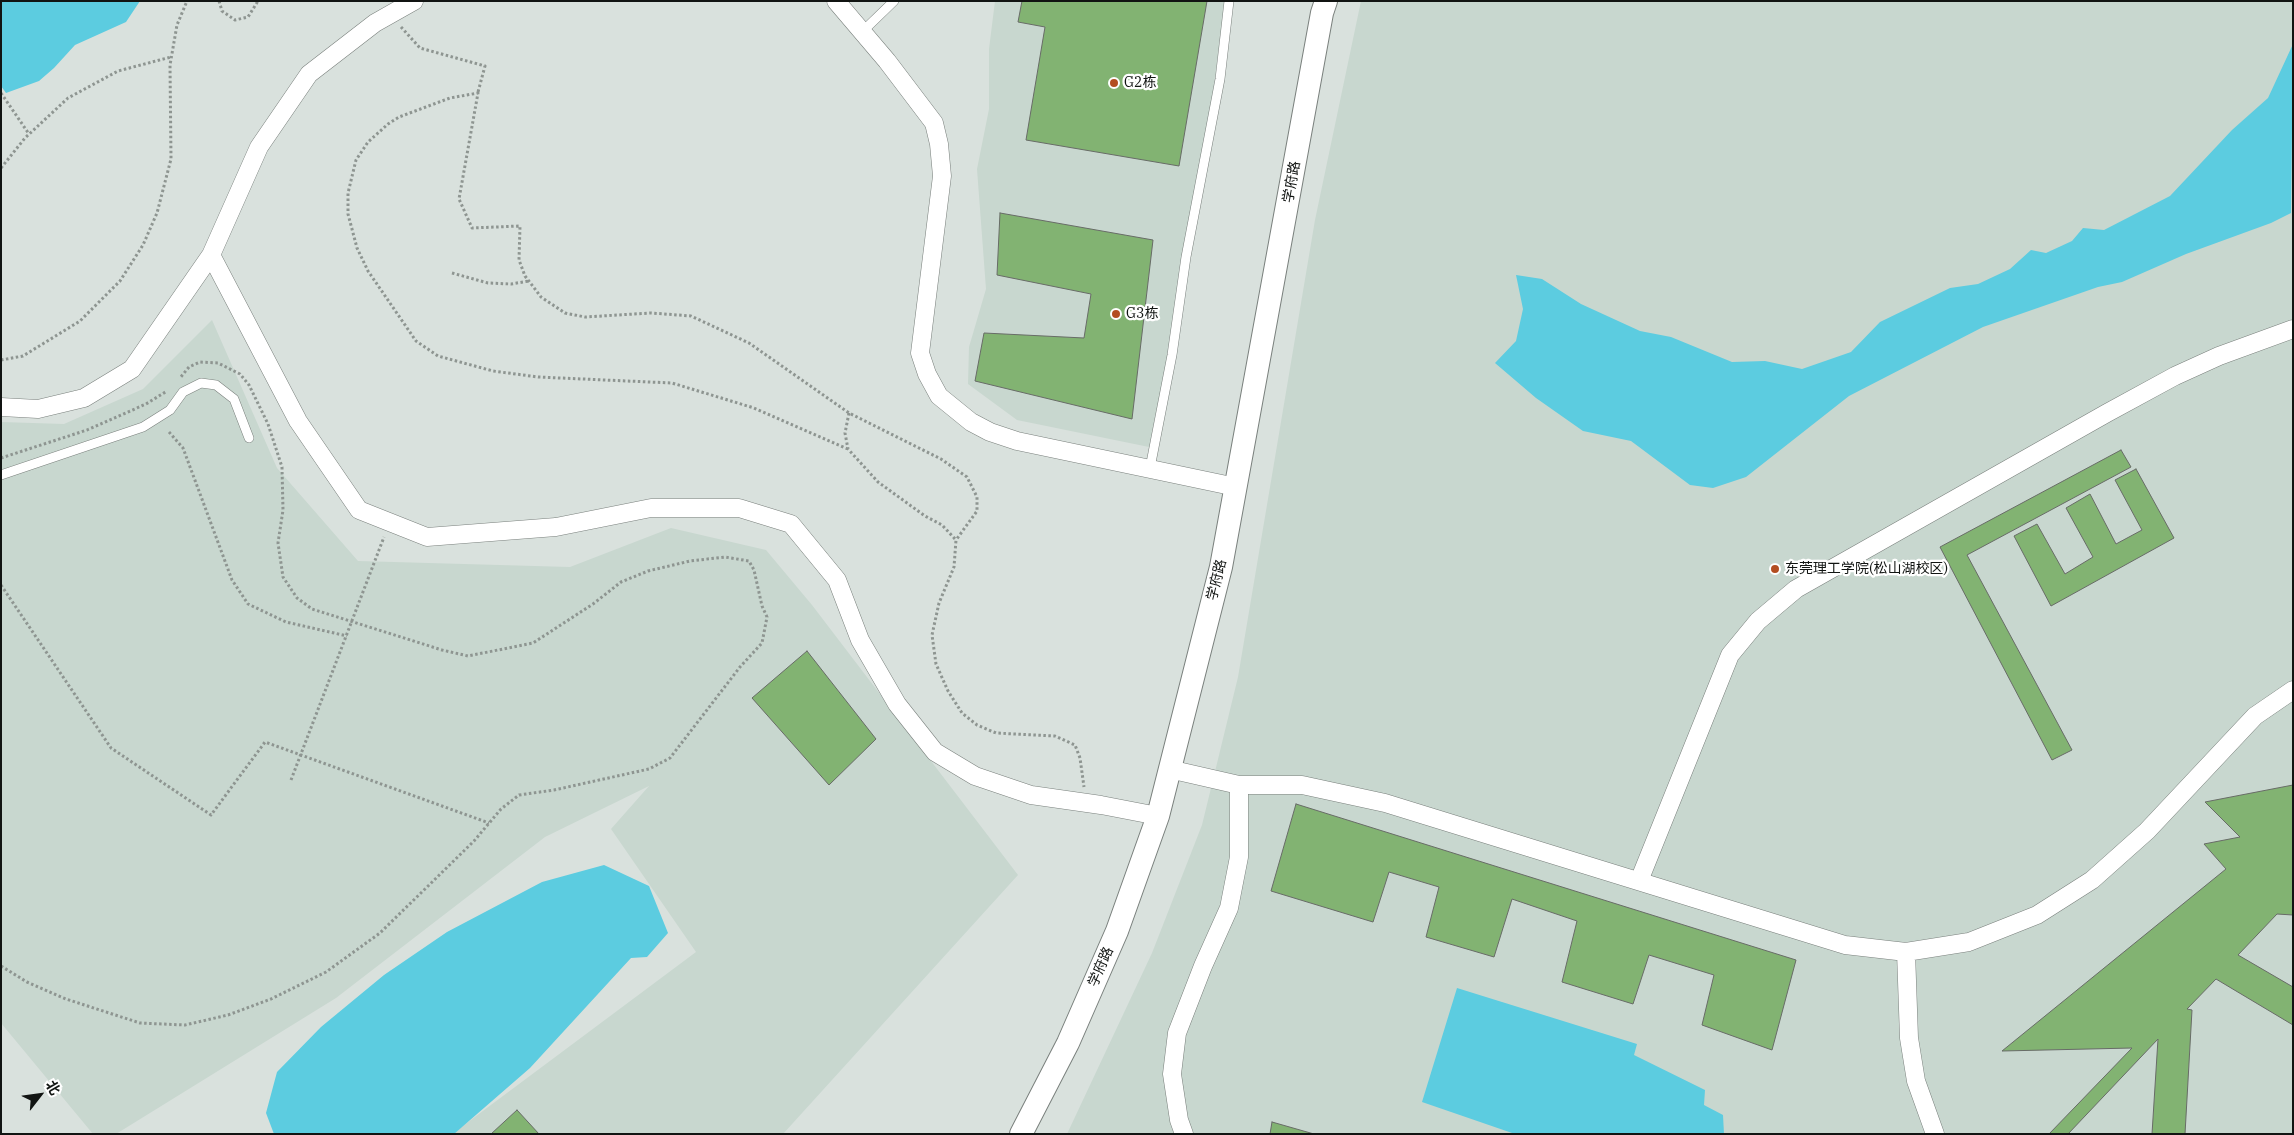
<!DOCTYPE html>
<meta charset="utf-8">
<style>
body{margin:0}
#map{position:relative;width:2294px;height:1135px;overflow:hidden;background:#d9e1dd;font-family:"IBM Plex Serif","Noto Sans SC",serif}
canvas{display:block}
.frame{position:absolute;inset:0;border:2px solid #111412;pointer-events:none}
.north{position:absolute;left:15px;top:1070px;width:50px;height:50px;-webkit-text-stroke:4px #fff;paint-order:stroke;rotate:60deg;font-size:14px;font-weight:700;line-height:20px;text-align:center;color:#111412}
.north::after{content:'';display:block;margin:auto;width:18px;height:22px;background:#111412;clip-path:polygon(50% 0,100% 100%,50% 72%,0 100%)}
</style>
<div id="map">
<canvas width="2294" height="1135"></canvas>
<div class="frame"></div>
<div class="north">北</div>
</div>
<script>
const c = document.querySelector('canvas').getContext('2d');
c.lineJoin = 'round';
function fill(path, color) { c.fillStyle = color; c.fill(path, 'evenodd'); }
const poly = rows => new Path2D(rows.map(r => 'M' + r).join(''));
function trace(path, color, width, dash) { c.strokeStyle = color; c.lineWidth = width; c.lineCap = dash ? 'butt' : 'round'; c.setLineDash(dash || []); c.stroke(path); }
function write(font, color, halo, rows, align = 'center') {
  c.font = font + ' "IBM Plex Serif","Noto Sans SC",serif'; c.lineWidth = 4.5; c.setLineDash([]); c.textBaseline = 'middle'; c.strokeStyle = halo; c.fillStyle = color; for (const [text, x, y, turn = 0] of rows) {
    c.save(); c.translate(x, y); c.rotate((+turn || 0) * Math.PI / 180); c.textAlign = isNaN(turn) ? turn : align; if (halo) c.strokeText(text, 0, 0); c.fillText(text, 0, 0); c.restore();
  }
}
fill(poly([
 [995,1,1232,1,1221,33,1194,231,1149,447,1017,420,968,384,969,347,986,289,977,169,989,109,989,49],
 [1361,1,2293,1,2293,1134,1067,1134,1152,953,1202,825,1238,677,1315,220],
 [212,320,277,468,358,561,570,567,671,528,766,550,812,605,1018,875,783,1134,452,1134,696,952,611,829,649,786,545,837,336,998,116,1134,93,1134,1,1023,1,422,64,424,143,389]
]), '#c8d7cf');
fill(poly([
 [1,1,140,1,126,22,75,45,54,68,39,81,6,93,1,86],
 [2293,44,2291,213,2271,223,2186,254,2122,282,2098,287,1983,327,1849,396,1746,477,1713,488,1690,485,1631,441,1583,431,1536,398,1495,363,1516,341,1523,309,1516,275,1542,279,1581,304,1640,331,1671,337,1732,362,1765,361,1802,369,1851,352,1880,322,1950,288,1978,284,2010,269,2031,250,2046,253,2072,241,2083,228,2104,230,2170,196,2232,130,2268,98],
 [604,865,649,886,668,933,647,957,631,958,530,1068,454,1134,274,1134,266,1113,277,1072,321,1027,384,975,447,932,542,882],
 [1457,988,1637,1044,1634,1055,1705,1090,1704,1105,1723,1115,1724,1134,1515,1134,1422,1102]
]), '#5ccce0');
const building = poly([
 [1022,1,1207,1,1179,166,1026,140,1045,27,1018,22,1022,1],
 [1000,213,1153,240,1132,419,975,381,984,333,1084,338,1091,294,997,275,1000,213],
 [2121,450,2131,467,1967,555,2072,750,2052,760,1940,547,2121,450],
 [2136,469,2174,538,2051,606,2014,536,2037,524,2065,574,2093,557,2066,508,2090,494,2116,544,2142,530,2115,480,2136,469],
 [807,651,876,739,829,785,752,698,807,651],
 [2293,785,2293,915,2277,914,2238,955,2293,987,2293,1025,2216,979,2187,1009,2192,1010,2185,1134,2152,1134,2158,1039,2068,1134,2049,1134,2132,1048,2002,1051,2226,869,2204,844,2240,837,2205,802,2293,785],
 [1296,804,1796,960,1772,1050,1702,1025,1714,975,1649,955,1633,1004,1562,982,1577,921,1512,899,1494,957,1426,937,1439,887,1389,872,1373,922,1271,891,1296,804],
 [517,1110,539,1134,491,1134,517,1110],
 [1272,1122,1314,1134,1270,1134,1272,1122]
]);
fill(building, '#82b372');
trace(building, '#686c67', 1);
const service = poly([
 [862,32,894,1],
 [1150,468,1172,355,1186,257,1220,79,1229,1],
 [1,475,143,427,170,410,183,392,201,383,216,385,234,399,249,438]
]);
const minor = poly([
 [836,1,887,61,934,123,939,144,942,176,920,353,927,374,939,396,971,422,990,432,1017,441,1236,487],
 [211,255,298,421,359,510,427,537,556,527,651,508,739,508,791,524,837,580,860,640,897,704,935,752,975,776,1031,795,1101,805,1158,816],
 [1,407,38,409,84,398,132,369,211,255,259,147,309,74,375,23,414,1],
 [1169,769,1239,785,1302,785,1385,803,1845,945,1906,952,1969,942,2037,915,2092,880,2147,831,2255,716,2293,690],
 [1639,881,1730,655,1758,621,1796,589,2107,413,2175,376,2219,356,2293,329],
 [1906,952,1909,1038,1916,1081,1935,1134],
 [1184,1134,1179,1120,1172,1074,1177,1033,1203,966,1229,908,1239,857,1239,785]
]);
const tertiary = poly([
 [1021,1134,1068,1043,1117,931,1158,816,1221,567,1322,13,1326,1]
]);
trace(service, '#7a807d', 10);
trace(minor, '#7a807d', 19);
trace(tertiary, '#7a807d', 24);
trace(poly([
 [219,1,222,11,235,20,248,17,258,1],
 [401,27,420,48,485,66,478,92],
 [1,93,29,134],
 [1,168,25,138,68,98,118,71,171,57],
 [452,273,488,283,511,284,529,281],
 [1,360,23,356,80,321,120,281,143,245,157,213,171,159,170,65,177,25,187,1],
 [849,413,845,433,848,449,878,482,925,516,942,525,956,540,954,567,939,603,932,635,936,664,948,691,962,713,977,725,996,733,1055,736,1075,745,1080,758,1084,787],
 [169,432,183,448,232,580,248,604,286,622,347,636],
 [848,449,754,408,672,383,538,377,493,371,438,356,416,341,368,271,357,248,348,214,348,193,356,160,368,142,388,124,399,117,450,98,478,93,459,199,472,228,520,226,519,260,525,276,541,297,565,313,585,317,651,313,691,316,749,343,849,413,941,459,967,477,977,497,977,511,956,540],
 [1,458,87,430,146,404,167,391],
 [1,585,111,748,211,815,265,742,489,823],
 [291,780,384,537],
 [1,966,27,982,66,999,140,1023,185,1025,228,1015,271,999,326,972,380,933,474,841,501,809,519,795,554,790,649,769,670,758,740,667,762,643,767,617,762,606,754,570,749,561,725,557,690,561,648,571,621,582,593,604,533,643,468,656,442,650,312,609,297,598,283,577,278,543,283,510,282,467,268,424,249,385,240,374,218,363,200,362,189,367,180,378]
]), '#8e9591', 3, [2.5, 2.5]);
trace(service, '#fff', 9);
trace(minor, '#fff', 18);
trace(tertiary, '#fff', 22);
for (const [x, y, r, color] of [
 [1114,83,5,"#b34d21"],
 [1116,314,5,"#b34d21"],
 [1775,569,5,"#b34d21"]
]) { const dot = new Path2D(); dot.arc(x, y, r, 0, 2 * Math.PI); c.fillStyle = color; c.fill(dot); trace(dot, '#fff', 2); }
write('14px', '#111412', '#fff', [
 ["G2栋",1124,83],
 ["G3栋",1126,314],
 ["东莞理工学院(松山湖校区)",1785,569]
], 'left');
write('14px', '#111412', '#fff', [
 ["学府路",1292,182,-80],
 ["学府路",1217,580,-76],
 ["学府路",1101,967,-66]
]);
</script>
